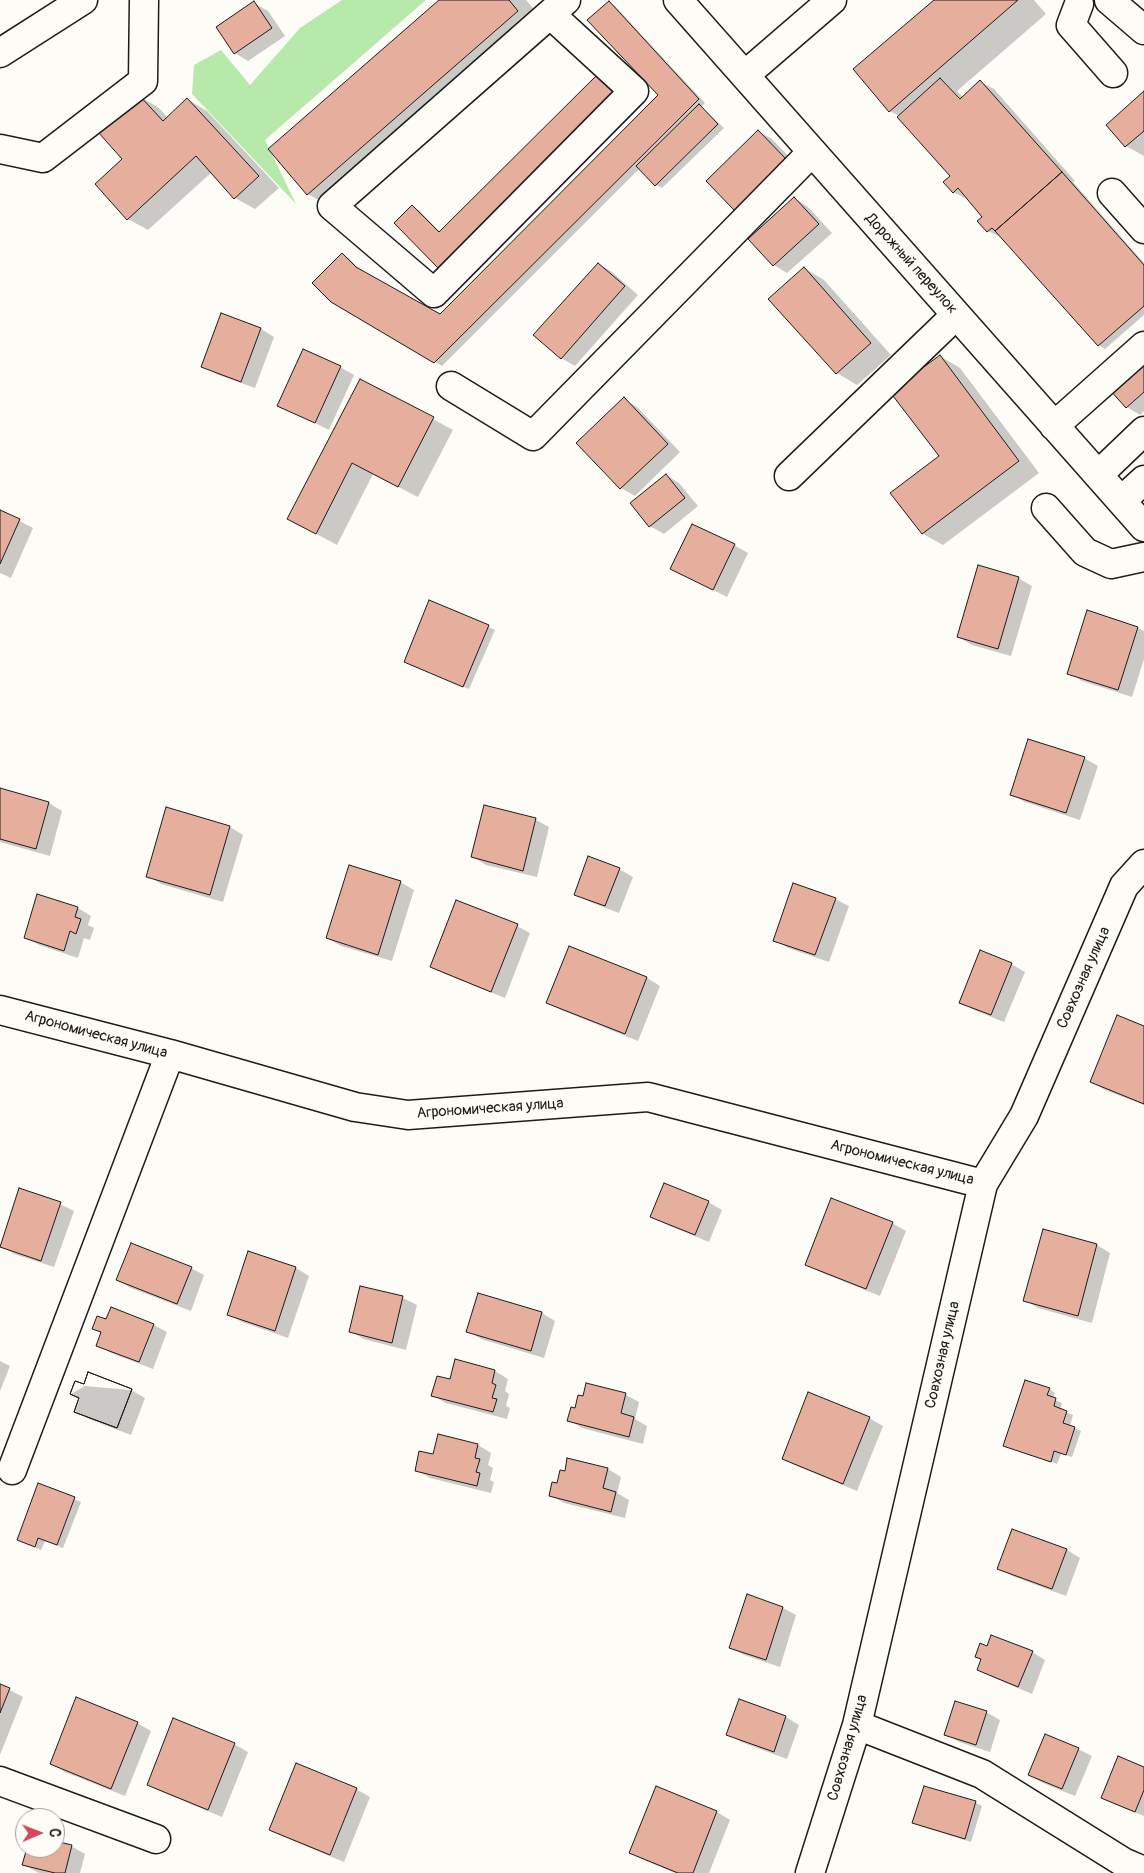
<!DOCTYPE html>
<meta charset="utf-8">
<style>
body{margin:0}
#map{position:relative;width:1144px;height:1873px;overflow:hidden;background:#fdfcf7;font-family:Pangolin,sans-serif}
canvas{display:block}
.north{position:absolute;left:15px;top:1808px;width:50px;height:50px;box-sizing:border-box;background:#fdfcf7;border:1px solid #a3a29f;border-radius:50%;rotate:89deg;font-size:14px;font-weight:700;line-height:20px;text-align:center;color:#1c1c1c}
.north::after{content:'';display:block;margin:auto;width:18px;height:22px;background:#d1495b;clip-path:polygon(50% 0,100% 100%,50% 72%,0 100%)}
</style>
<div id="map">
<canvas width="1144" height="1873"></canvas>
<div class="north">С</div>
</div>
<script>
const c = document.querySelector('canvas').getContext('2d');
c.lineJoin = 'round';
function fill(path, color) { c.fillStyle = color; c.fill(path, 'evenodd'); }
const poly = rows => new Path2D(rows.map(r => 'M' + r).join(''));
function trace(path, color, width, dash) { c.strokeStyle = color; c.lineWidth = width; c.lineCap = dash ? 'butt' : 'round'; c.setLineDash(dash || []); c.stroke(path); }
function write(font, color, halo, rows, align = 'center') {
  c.font = font + ' Pangolin,sans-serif'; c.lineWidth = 4; c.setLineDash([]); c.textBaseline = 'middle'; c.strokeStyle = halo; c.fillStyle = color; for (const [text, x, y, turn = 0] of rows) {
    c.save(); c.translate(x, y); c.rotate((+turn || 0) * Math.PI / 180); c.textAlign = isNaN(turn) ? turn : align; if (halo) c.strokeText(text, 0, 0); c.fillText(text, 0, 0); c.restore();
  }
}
fill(poly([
 [342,0,426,0,265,140,296,204,192,94,194,65,221,50,250,85,300,28]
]), '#b7eaaa');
fill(poly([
 [441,0,526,0,554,32,344,215,308,194],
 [935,0,1034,0,1046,14,957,91,963,97,980,82,994,89,1075,181,1073,182,1144,263,1144,315,1105,349,1099,345,1003,238,988,231,984,217,968,198,967,199,953,192,952,177,899,116,890,111],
 [609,2,615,6,705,103,701,107,724,128,662,188,656,185,640,168,442,366,332,301,342,255,349,258,362,272,440,316,660,95],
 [254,3,268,11,285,36,248,61,235,53],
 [1144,93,1144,156,1126,146],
 [139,96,159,108,168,118,187,99,207,111,279,188,255,209,235,198,212,172,148,230,128,219,124,159],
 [758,131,772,139,799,167,748,217,735,209],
 [794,198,807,206,832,233,787,273,774,265],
 [412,207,419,210,441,233,447,271],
 [599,264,612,272,638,295,575,366,561,358],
 [804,268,824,280,891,355,857,385,837,373],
 [222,314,261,329,274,337,255,388,216,374,203,366],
 [940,356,960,368,1039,473,943,545,923,534,941,456],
 [1144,362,1144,411,1140,415,1127,407],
 [340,367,354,375,329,430,279,405],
 [361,380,453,430,418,497,373,474,337,545,309,530],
 [624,399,637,407,680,452,635,496,621,488,578,443],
 [666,475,679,483,698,506,664,534,650,526],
 [0,511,33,528,11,578,0,573],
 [734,545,748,553,727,597,672,569],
 [1018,578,1032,586,1011,656,972,645,958,637],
 [430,602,495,630,469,689,412,665],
 [1088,612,1138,628,1144,631,1144,659,1132,697,1082,681,1069,673],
 [1084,758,1098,766,1080,820,1025,802,1011,794],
 [0,789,49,803,62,811,50,856,0,842],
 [485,807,536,820,549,827,537,877,486,865,473,857],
 [230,827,243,835,223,902,161,884,148,876],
 [619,869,633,877,619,913,590,902,576,894],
 [400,882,414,890,392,961,341,946,327,938],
 [835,899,849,906,829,962,788,948,775,940],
 [78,908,91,916,88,925,94,928,90,940,84,938,78,958,39,945,25,937],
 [517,926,530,933,505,998,445,974,431,966],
 [570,947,647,978,660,986,638,1041,561,1010,548,1002],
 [1011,964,1025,972,1004,1022,974,1010,961,1002],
 [1144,1027,1144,1105,1105,1090,1091,1082],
 [708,1202,722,1210,709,1242,665,1224,652,1216],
 [60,1204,74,1211,54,1267,14,1254,1,1246],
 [892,1223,906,1231,880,1296,820,1272,806,1264],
 [1044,1230,1097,1245,1110,1253,1092,1323,1038,1308,1025,1300],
 [249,1253,296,1268,309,1276,288,1338,242,1322,228,1314],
 [191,1268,204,1275,191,1311,131,1288,117,1280],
 [361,1287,403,1298,417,1305,406,1350,364,1339,350,1331],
 [479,1294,542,1313,555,1321,544,1358,481,1339,468,1331],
 [154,1325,167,1332,153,1369,111,1353,98,1345,102,1333,94,1328],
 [0,1361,10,1366,0,1391],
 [495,1371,508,1379,505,1391,509,1394,506,1406,510,1408,507,1419,446,1403,432,1395,450,1381],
 [587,1384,626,1395,639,1402,635,1419,647,1426,643,1444,582,1428,568,1420,584,1398],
 [85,1386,131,1390,145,1398,131,1435,89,1419,75,1411,80,1399,71,1394],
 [1049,1389,1055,1393,1053,1399,1062,1403,1060,1410,1073,1415,1070,1426,1081,1431,1072,1457,1061,1454,1057,1464,1005,1445],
 [869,1418,883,1426,857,1491,797,1466,783,1459],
 [439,1435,478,1445,491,1453,488,1465,493,1468,490,1480,494,1482,491,1493,430,1478,416,1470,434,1455],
 [608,1469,621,1477,617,1493,629,1500,625,1518,564,1503,550,1495,557,1485],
 [39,1485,81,1502,63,1548,45,1541,41,1550,18,1540],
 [1013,1530,1067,1550,1080,1558,1066,1596,1012,1576,999,1568],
 [748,1596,783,1608,796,1615,780,1667,744,1655,731,1648],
 [987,1648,1032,1652,1045,1660,1032,1694,992,1677,979,1670],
 [0,1685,23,1697,0,1755],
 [740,1701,786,1717,799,1725,787,1759,741,1742,728,1734],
 [986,1712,1000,1720,990,1752,959,1742,945,1734],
 [137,1723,151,1731,125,1796,65,1772,51,1764],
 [234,1744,248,1752,222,1817,162,1792,148,1785],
 [1078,1749,1092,1756,1075,1796,1043,1783,1029,1775],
 [1144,1768,1144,1816,1116,1805,1102,1797],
 [925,1787,976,1803,982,1806,971,1842,920,1826,914,1823],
 [656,1788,717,1812,730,1820,709,1873,675,1873,644,1860,631,1853],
 [356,1789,370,1797,344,1862,284,1837,270,1829],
 [55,1842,71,1846,85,1854,80,1873,39,1873,24,1865,28,1848,55,1848]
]), '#0003');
const building = poly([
 [439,0,509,0,518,11,307,195,268,149,439,0],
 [934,0,1018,0,889,112,853,69,934,0],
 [254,1,272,28,234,54,216,27,254,1],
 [609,1,699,99,434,363,331,302,312,283,342,253,356,267,440,314,658,95,587,20,609,1],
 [600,72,618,90,439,269,394,223,412,205,439,232,600,72],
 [940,78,960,99,980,80,1062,172,995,231,992,228,987,232,977,221,982,217,958,188,953,193,943,182,950,176,897,117,940,78],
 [1144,91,1144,131,1125,147,1106,125,1144,91],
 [139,95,163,121,187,98,259,176,234,199,196,156,127,220,95,184,122,159,98,132,139,95],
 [699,104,718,124,655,186,636,166,699,104],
 [758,130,786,159,734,210,706,181,758,130],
 [1062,172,1144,265,1144,306,1098,346,995,231,1062,172],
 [794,197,819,224,773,266,748,239,794,197],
 [598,263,625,286,561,359,533,335,598,263],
 [804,267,871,343,836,374,768,299,804,267],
 [221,313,261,328,241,382,201,367,221,313],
 [303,349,341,366,315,423,277,406,303,349],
 [940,355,1019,461,922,534,890,493,939,456,890,392,940,355],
 [1144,361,1144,392,1126,408,1109,389,1144,361],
 [360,379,434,417,398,487,352,463,316,534,287,519,360,379],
 [624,397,668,444,620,489,576,443,624,397],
 [666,474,685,498,649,527,630,503,666,474],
 [0,510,20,519,0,564,0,510],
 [692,524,735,544,713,590,670,569,692,524],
 [978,565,1019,577,998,649,957,637,978,565],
 [429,600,489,625,463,687,404,662,429,600],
 [1087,610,1138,627,1118,690,1067,674,1087,610],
 [1028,739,1085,757,1066,813,1010,795,1028,739],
 [0,788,49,802,36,849,0,839,0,788],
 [484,805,536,818,523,871,471,857,484,805],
 [166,807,230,826,210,895,146,877,166,807],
 [588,856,620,868,605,906,574,895,588,856],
 [349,865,401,881,378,955,326,938,349,865],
 [793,883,836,898,815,955,773,941,793,883],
 [37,894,78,907,75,917,81,919,76,934,70,931,64,951,24,938,37,894],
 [456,900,518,924,491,992,430,967,456,900],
 [569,946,647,977,625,1034,546,1003,569,946],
 [980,950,1012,963,991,1015,959,1003,980,950],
 [1117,1015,1144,1026,1144,1104,1090,1082,1117,1015],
 [664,1183,709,1201,695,1235,650,1217,664,1183],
 [19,1188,61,1202,41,1261,0,1247,19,1188],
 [831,1198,893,1222,866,1289,805,1265,831,1198],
 [1043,1229,1097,1244,1078,1316,1023,1301,1043,1229],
 [131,1243,192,1267,177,1304,116,1280,131,1243],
 [248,1251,296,1267,275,1331,227,1315,248,1251],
 [360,1286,403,1296,392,1343,349,1332,360,1286],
 [478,1293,542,1312,531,1351,466,1332,478,1293],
 [111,1307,154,1324,139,1362,96,1346,101,1332,92,1329,97,1316,106,1319,111,1307],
 [455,1359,495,1370,492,1383,496,1385,492,1398,497,1399,493,1412,431,1396,437,1376,450,1379,455,1359],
 [88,1372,132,1389,117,1428,74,1412,79,1398,70,1394,75,1381,84,1384,88,1372],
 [88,1372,132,1389,117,1428,74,1412,79,1398,70,1394,75,1381,84,1384,88,1372],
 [1025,1380,1050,1388,1047,1395,1056,1398,1054,1406,1067,1411,1063,1423,1075,1427,1066,1455,1054,1451,1051,1462,1003,1446,1025,1380],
 [586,1383,626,1393,621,1413,634,1417,629,1437,567,1421,571,1407,575,1408,578,1395,583,1396,586,1383],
 [808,1392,870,1417,843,1484,782,1459,808,1392],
 [438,1434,478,1444,475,1458,480,1459,476,1472,480,1473,477,1486,415,1471,419,1451,433,1454,438,1434],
 [567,1458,608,1468,603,1488,616,1492,611,1512,549,1496,552,1482,557,1483,560,1470,565,1471,567,1458],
 [38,1483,75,1497,57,1545,38,1538,35,1547,17,1540,38,1483],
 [1012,1529,1067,1549,1052,1589,997,1569,1012,1529],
 [747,1594,783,1607,766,1660,729,1648,747,1594],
 [991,1635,1033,1651,1018,1687,977,1670,981,1659,975,1657,980,1643,987,1646,991,1635],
 [0,1684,10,1688,0,1713,0,1684],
 [76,1697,138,1722,111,1789,50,1764,76,1697],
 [739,1699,786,1716,774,1752,726,1735,739,1699],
 [955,1701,987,1711,976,1745,944,1735,955,1701],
 [173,1718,235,1743,208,1810,147,1785,173,1718],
 [1045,1734,1079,1748,1062,1789,1028,1775,1045,1734],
 [1118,1756,1144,1767,1144,1790,1135,1812,1101,1798,1118,1756],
 [296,1763,357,1788,330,1855,269,1830,296,1763],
 [656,1786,717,1811,693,1873,678,1873,629,1853,656,1786],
 [924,1786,976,1801,965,1839,912,1823,924,1786],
 [55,1841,72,1845,65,1873,55,1873,22,1865,27,1848,55,1848,55,1841]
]);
fill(building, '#e6ae9d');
trace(building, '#1c1c1c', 1);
const minor = poly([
 [678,0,1144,527],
 [1109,0,1144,30],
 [1079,4,1071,25,1113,73],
 [550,14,634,91,434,293,332,206,550,14,566,0],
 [745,75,832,0],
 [0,149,43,158,143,81,144,0],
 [1112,193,1144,229],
 [451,386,533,436,812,152],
 [1054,426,1144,346],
 [1098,475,1144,431],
 [789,476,956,315],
 [1121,501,1144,480],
 [1046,508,1085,552,1111,564,1144,557],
 [0,1010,170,1054,355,1107,408,1115,648,1097,983,1184],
 [12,1470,170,1054],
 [857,1725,982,1774,1123,1862,1144,1871],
 [0,1781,156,1839],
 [810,1873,857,1725,983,1184,1024,1116,1124,886,1144,864]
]);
const major = poly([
 [0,53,83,0]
]);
trace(minor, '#1c1c1c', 31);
trace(major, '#1c1c1c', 31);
trace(minor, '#fdfcf7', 28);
trace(major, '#fdfcf7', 28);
write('15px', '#1c1c1c', '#fdfcf7', [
 ["Дорожный переулок",911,264,48],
 ["Совхозная улица",1084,978,-66],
 ["Агрономическая улица",96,1035,15],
 ["Агрономическая улица",490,1109,-4],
 ["Агрономическая улица",902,1163,14],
 ["Совхозная улица",943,1355,-77],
 ["Совхозная улица",848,1748,-74]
]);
</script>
